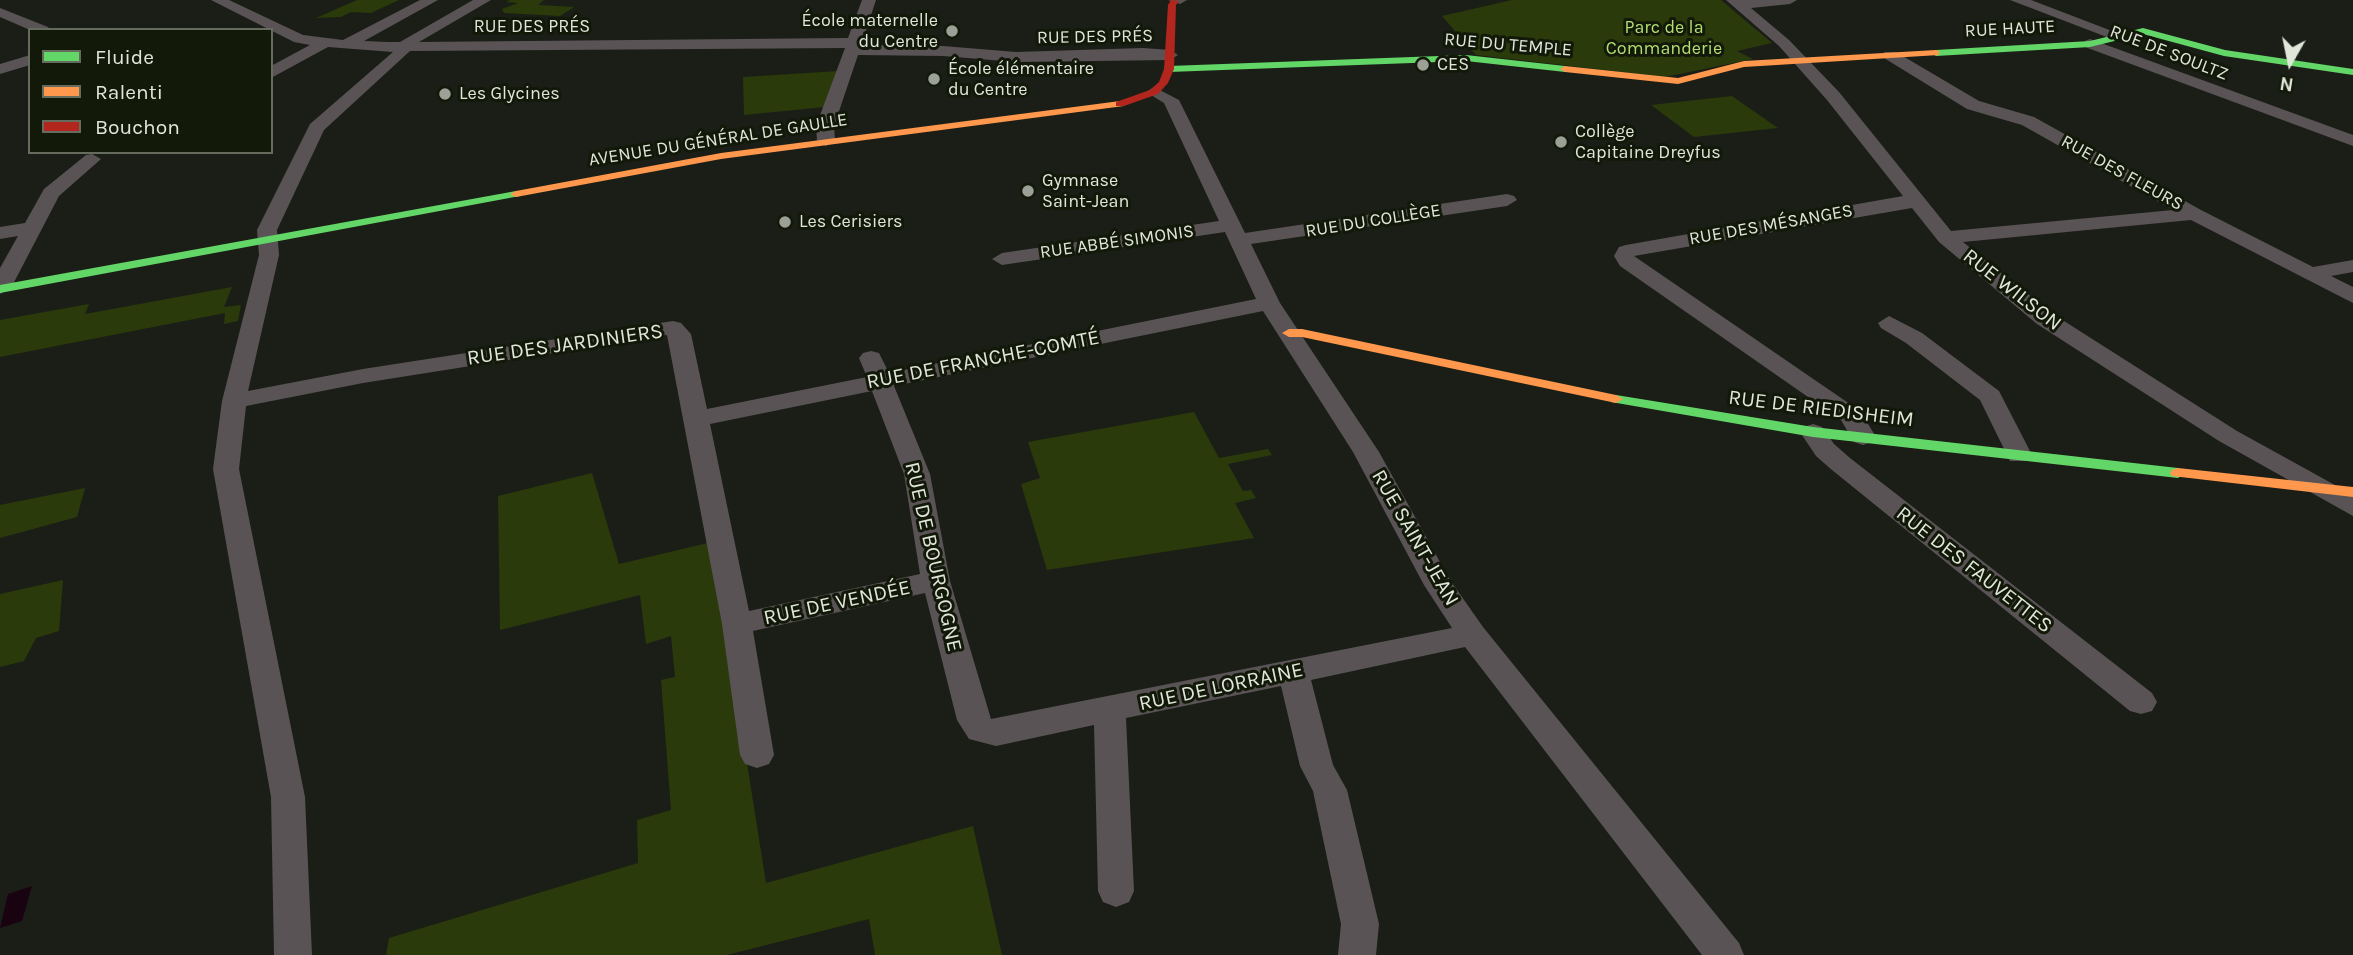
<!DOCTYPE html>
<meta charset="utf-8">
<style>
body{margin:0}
#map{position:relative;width:2353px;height:955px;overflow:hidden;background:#1b1e16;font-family:Karla,sans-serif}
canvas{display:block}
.legend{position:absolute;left:28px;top:28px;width:245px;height:126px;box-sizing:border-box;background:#121909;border:2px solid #656b5d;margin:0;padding:9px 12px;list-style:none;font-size:21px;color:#e1e6db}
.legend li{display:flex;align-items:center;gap:14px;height:35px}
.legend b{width:35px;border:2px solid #656b5d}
.north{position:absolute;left:2255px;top:28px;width:70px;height:70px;-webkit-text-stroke:5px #121909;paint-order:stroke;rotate:189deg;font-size:19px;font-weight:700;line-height:28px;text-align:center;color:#e1e6db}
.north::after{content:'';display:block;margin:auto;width:24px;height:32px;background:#e1e6db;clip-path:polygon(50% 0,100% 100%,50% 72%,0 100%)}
</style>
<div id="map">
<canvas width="2353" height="955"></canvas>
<ul class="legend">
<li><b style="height:9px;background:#63d668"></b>Fluide</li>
<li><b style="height:9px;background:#ff974d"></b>Ralenti</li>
<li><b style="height:9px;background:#b3261e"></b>Bouchon</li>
</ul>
<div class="north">N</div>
</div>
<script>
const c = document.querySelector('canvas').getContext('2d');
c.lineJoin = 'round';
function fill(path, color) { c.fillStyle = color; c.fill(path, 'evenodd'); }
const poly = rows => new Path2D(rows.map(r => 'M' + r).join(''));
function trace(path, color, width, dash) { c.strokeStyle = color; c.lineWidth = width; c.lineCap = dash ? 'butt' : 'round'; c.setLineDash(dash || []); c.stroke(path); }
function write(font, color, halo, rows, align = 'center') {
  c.font = font + ' Karla,sans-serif'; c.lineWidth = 6; c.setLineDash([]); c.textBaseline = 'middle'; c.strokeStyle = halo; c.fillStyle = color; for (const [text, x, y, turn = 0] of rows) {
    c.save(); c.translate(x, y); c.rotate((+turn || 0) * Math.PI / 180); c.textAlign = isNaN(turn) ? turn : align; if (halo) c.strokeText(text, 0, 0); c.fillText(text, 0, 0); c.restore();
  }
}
fill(poly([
 [357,0,399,0,371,13,351,12,341,17,316,18],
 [510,0,544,0,538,5,574,7,560,16,504,13,502,9,518,3,506,2],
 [1512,0,1721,0,1772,43,1737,51,1753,59,1665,77,1476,55,1442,16],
 [839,71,825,107,744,115,743,77],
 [1732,96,1778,128,1694,137,1651,105],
 [232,287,224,307,241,305,238,321,224,324,225,313,0,357,0,320,89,304,85,314],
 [1194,412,1219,458,1268,449,1272,455,1228,464,1243,491,1251,490,1256,498,1235,503,1254,538,1047,570,1021,484,1040,478,1028,442],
 [592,473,619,564,712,542,766,883,973,826,1002,955,875,955,869,919,727,955,386,955,389,938,638,863,637,820,671,810,661,680,675,677,671,636,646,644,640,595,500,630,498,496],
 [85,488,77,517,0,538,0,505],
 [63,580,59,631,36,638,24,661,0,667,0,594]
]), '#2a3a0a');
fill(poly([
 [32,886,22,921,0,928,8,894]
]), '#190311');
fill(poly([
 [211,0,229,0,303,35,343,40,420,0,438,0,364,41,388,42,400,42,473,0,491,0,419,42,848,38,862,0,876,0,861,45,943,46,1016,52,1143,48,1170,50,1178,55,1170,60,1016,62,943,56,858,55,834,126,835,141,826,146,817,141,816,126,845,48,410,51,324,130,277,230,279,255,248,391,363,369,673,321,681,323,691,334,707,409,867,377,859,358,863,353,871,351,879,353,889,373,1256,299,1225,232,1002,265,992,259,1002,253,1219,221,1164,103,1146,92,1154,87,1179,100,1245,233,1507,194,1514,196,1517,200,1507,206,1251,244,1280,303,1379,452,1450,580,1483,627,1739,943,1744,955,1702,955,1465,647,1311,680,1333,765,1347,790,1379,924,1376,955,1338,955,1341,924,1313,791,1300,766,1281,686,1126,718,1134,891,1129,902,1116,907,1103,902,1098,891,1094,725,996,746,969,739,957,720,925,593,753,631,774,755,769,764,757,768,745,764,740,755,722,624,667,335,363,383,246,406,239,469,305,797,312,955,274,955,271,797,213,469,222,401,259,255,257,230,310,124,393,52,328,47,271,78,271,66,310,45,294,42,211,0],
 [1263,311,1353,452,1424,585,1452,628,991,719,950,581,930,474,894,386,1263,311],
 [872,391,904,474,920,574,749,611,710,424,872,391],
 [1168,0,1187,0,1180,4,1168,0],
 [1726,0,1797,0,1790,4,1751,8,1789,40,1839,92,1951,231,2173,210,2022,125,1967,109,1884,58,1884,52,1896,52,1979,101,2034,117,2201,210,2313,267,2353,260,2353,272,2331,276,2353,287,2353,303,2191,220,1963,242,2053,314,2237,431,2353,495,2353,516,2219,441,2037,324,1939,242,1912,208,1634,256,1860,411,1876,437,1872,442,1863,445,1854,442,1841,420,1620,266,1614,256,1619,247,1626,245,1903,196,1827,100,1779,46,1726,0],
 [2010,0,2031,0,2125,36,2122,39,2112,39,2010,0],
 [0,8,48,27,50,30,30,30,0,17,0,8],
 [2090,39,2353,135,2353,146,2085,47,2085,41,2090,39],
 [30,55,30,65,0,74,0,64,30,55],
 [92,154,101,159,59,196,11,288,0,294,0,268,18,236,0,239,0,227,25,223,44,189,86,155,92,154],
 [1889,316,1922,333,1999,391,2032,455,2028,461,2010,461,1980,400,1906,343,1881,328,1878,323,1889,316],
 [1813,424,1822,427,1834,444,1850,458,2152,693,2157,702,2152,711,2141,714,2130,711,1832,470,1816,456,1800,432,1804,427,1813,424]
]), '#5a5356');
fill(poly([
 [2143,28,2225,50,2353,69,2353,75,2224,56,2143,34,2090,47,1936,56,1931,53,1936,50,2090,41,2143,28],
 [1466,55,1565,66,1570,69,1565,72,1466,61,1169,72,1164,69,1169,66,1466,55],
 [516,191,522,194,520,196,0,293,0,285,516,191],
 [1616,395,1813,427,2178,468,2186,473,2178,478,1813,437,1611,402,1609,399,1616,395]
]), '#63d668');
fill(poly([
 [1936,50,1939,51,1939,55,1744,67,1678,84,1565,72,1560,69,1565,66,1678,78,1744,61,1936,50],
 [1120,101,1124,102,1124,106,721,159,516,197,510,194,516,191,721,153,1120,101],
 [1302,329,1616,395,1623,399,1616,403,1302,337,1289,337,1282,333,1289,329,1302,329],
 [2178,468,2353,487,2353,497,2172,476,2170,473,2172,470,2178,468]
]), '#ff974d');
fill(poly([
 [1171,0,1179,1,1176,5,1174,69,1168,83,1158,94,1124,106,1116,106,1116,102,1150,90,1159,82,1164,69,1168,5,1171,0]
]), '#b3261e');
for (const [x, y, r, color] of [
 [952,31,7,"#9ca096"],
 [1423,65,7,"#9ca096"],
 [934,79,7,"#9ca096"],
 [445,94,7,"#9ca096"],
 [1561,142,7,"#9ca096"],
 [1028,191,7,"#9ca096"],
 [785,222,7,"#9ca096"]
]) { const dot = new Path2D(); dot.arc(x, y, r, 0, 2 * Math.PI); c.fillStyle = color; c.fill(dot); trace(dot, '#121909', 2.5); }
write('18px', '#e1e6db', '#121909', [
 ["École maternelle",938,21,"right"],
 ["du Centre",938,42,"right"],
 ["CES",1437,65],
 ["École élémentaire",948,69],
 ["du Centre",948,90],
 ["Les Glycines",459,94],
 ["Collège",1575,132],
 ["Capitaine Dreyfus",1575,153],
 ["Gymnase",1042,181],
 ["Saint-Jean",1042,202],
 ["Les Cerisiers",799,222]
], 'left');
write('18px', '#e1e6db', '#121909', [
 ["RUE DES PRÉS",532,27],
 ["RUE HAUTE",2010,29,-3],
 ["RUE DES PRÉS",1095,37,-1],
 ["RUE DU TEMPLE",1508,45,5],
 ["RUE DE SOULTZ",2169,53,21],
 ["AVENUE DU GÉNÉRAL DE GAULLE",718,140,-9],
 ["RUE DES FLEURS",2122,173,29],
 ["RUE DU COLLÈGE",1373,221,-9],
 ["RUE DES MÉSANGES",1771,225,-10],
 ["RUE ABBÉ SIMONIS",1117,242,-8]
]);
write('18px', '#b4de71', '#121909', [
 ["Parc de la",1664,28],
 ["Commanderie",1664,49]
]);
write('21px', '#e1e6db', '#121909', [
 ["RUE WILSON",2012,290,38],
 ["RUE DES JARDINIERS",565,345,-8],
 ["RUE DE FRANCHE-COMTÉ",983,360,-11],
 ["RUE DE RIEDISHEIM",1821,409,7],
 ["RUE SAINT-JEAN",1415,538,60],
 ["RUE DE BOURGOGNE",933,557,77],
 ["RUE DES FAUVETTES",1974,570,38],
 ["RUE DE VENDÉE",837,603,-12],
 ["RUE DE LORRAINE",1221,687,-12]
]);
</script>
